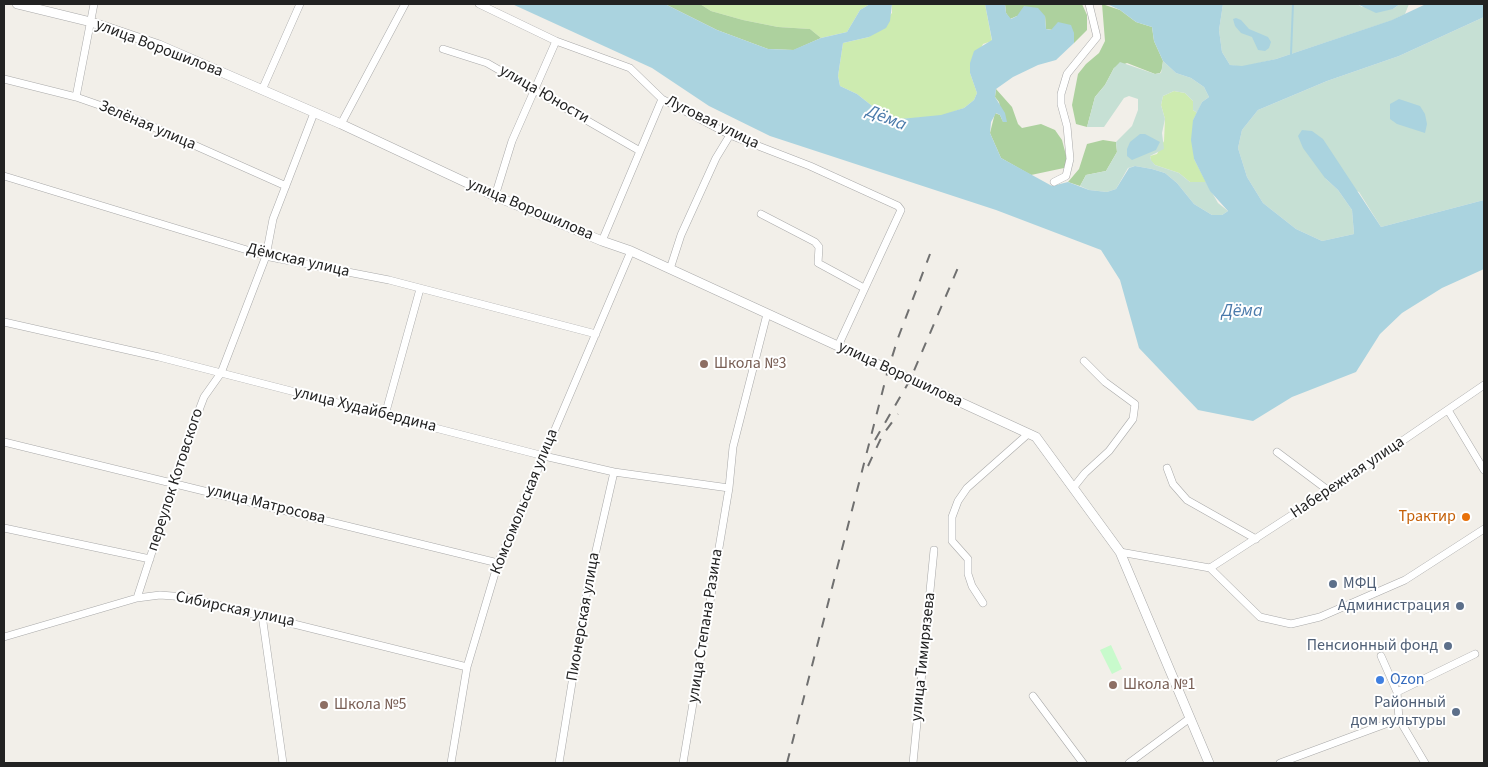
<!DOCTYPE html>
<meta charset="utf-8">
<style>
body{margin:0}
#map{position:relative;width:1488px;height:767px;overflow:hidden;background:#f2efe9;font-family:"Source Sans 3",sans-serif}
canvas{display:block}
.frame{position:absolute;inset:0;border:5px solid #222;pointer-events:none}
</style>
<div id="map">
<canvas width="1488" height="767"></canvas>
<div class="frame"></div>
</div>
<script>
const c = document.querySelector('canvas').getContext('2d');
c.lineJoin = 'round';
function fill(path, color) { c.fillStyle = color; c.fill(path, 'evenodd'); }
const poly = rows => new Path2D(rows.map(r => 'M' + r).join(''));
function trace(path, color, width, dash) { c.strokeStyle = color; c.lineWidth = width; c.lineCap = dash ? 'butt' : 'round'; c.setLineDash(dash || []); c.stroke(path); }
function write(font, color, halo, rows, align = 'center') {
  c.font = font + ' "Source Sans 3",sans-serif'; c.lineWidth = 4; c.setLineDash([]); c.textBaseline = 'middle'; c.strokeStyle = halo; c.fillStyle = color; for (const [text, x, y, turn = 0] of rows) {
    c.save(); c.translate(x, y); c.rotate((+turn || 0) * Math.PI / 180); c.textAlign = isNaN(turn) ? turn : align; if (halo) c.strokeText(text, 0, 0); c.fillText(text, 0, 0); c.restore();
  }
}
fill(poly([
 [700,4,870,4,860,10,847,32,821,38,810,29,778,27,743,20,711,11],
 [892,4,985,4,992,41,983,44,970,73,977,93,974,100,964,108,941,116,890,120,857,94,840,86,838,76,843,43,869,37,892,13],
 [1174,91,1185,93,1193,101,1193,110,1197,113,1193,120,1194,159,1206,182,1190,182,1179,173,1155,165,1151,161,1150,156,1157,154,1164,141,1165,119,1161,105,1163,96]
]), '#cdebb0');
fill(poly([
 [665,4,700,4,711,11,743,20,778,27,810,29,821,38,794,50,768,49,717,30],
 [1005,4,1082,4,1087,15,1087,30,1074,43,1074,33,1046,29,1045,16,1017,16,1010,19,1006,13],
 [1102,4,1120,10,1136,22,1152,27,1154,41,1163,61,1162,69,1160,73,1155,74,1127,63,1114,68,1105,85,1095,97,1087,127,1076,124,1072,105,1078,74,1086,64,1099,53,1105,41],
 [996,89,1012,107,1018,124,1022,128,1041,124,1055,130,1062,140,1067,159,1064,168,1031,175,1001,158,990,133,995,113,1000,115,1003,122,999,102,995,97],
 [1103,140,1116,142,1117,152,1106,171,1086,175,1080,186,1068,182,1079,169,1087,144]
]), '#add19e');
fill(poly([
 [1223,4,1357,4,1362,7,1393,9,1400,4,1409,4,1405,14,1393,20,1276,59,1242,67,1230,65,1222,52,1219,30],
 [1484,17,1484,200,1381,227,1359,192,1325,178,1338,190,1352,210,1354,234,1322,241,1296,229,1263,203,1247,177,1238,148,1242,130,1258,110,1327,81,1399,56],
 [1163,61,1176,73,1191,78,1204,87,1209,97,1202,102,1197,113,1193,110,1193,101,1185,93,1174,91,1163,96,1161,105,1165,119,1162,133,1164,149,1150,156,1151,160,1155,165,1179,173,1190,182,1206,182,1218,203,1228,211,1222,215,1212,215,1194,204,1177,183,1165,173,1152,169,1135,166,1128,168,1116,189,1107,192,1089,190,1080,186,1086,175,1106,171,1117,152,1116,142,1132,126,1138,110,1138,99,1129,96,1124,98,1104,127,1087,127,1095,97,1105,85,1114,68,1120,62,1155,74,1161,73]
]), '#c6e0d4');
fill(poly([
 [1111,645,1122,669,1112,674,1100,650]
]), '#c8facc');
fill(poly([
 [512,4,665,4,717,30,768,49,793,50,821,38,847,32,860,10,870,4,892,4,890,21,886,28,869,37,843,43,838,76,840,86,857,94,890,120,941,115,964,108,974,100,977,93,970,73,970,63,974,51,992,40,985,4,1005,4,1006,13,1011,19,1017,16,1024,6,1038,8,1045,16,1046,29,1051,30,1058,22,1071,25,1074,33,1074,43,1056,60,1038,65,1013,77,996,89,995,97,1005,113,1007,122,1003,122,1000,115,996,113,991,122,990,133,1001,158,1052,186,1068,182,1089,190,1107,192,1116,189,1129,168,1135,166,1152,169,1165,173,1177,183,1194,204,1212,215,1222,215,1228,211,1210,191,1194,159,1191,140,1193,120,1202,102,1209,97,1204,87,1191,78,1176,73,1163,61,1154,41,1152,27,1136,22,1120,10,1107,4,1223,4,1219,30,1222,52,1230,65,1242,66,1276,59,1392,20,1426,4,1484,4,1484,17,1399,56,1327,81,1258,110,1242,130,1238,148,1247,177,1263,203,1296,229,1322,241,1354,234,1352,210,1338,190,1325,178,1303,148,1298,136,1302,130,1312,131,1323,139,1381,227,1484,200,1484,269,1442,288,1402,313,1380,334,1356,372,1292,397,1253,421,1198,410,1139,348,1120,280,1101,250,996,210,770,136,709,106,652,68],
 [1357,4,1400,4,1393,9,1376,13],
 [1236,18,1241,20,1249,29,1268,37,1271,42,1269,48,1265,51,1258,50,1252,37,1241,33,1235,26,1233,19],
 [1399,99,1420,106,1425,114,1427,124,1425,133,1397,124,1390,119,1390,104],
 [1140,134,1145,134,1160,142,1156,150,1132,160,1127,156,1127,149,1130,142]
]), '#aad3df');
trace(poly([
 [1291,54,1293,4]
]), '#aad3df', 2);
const minor = poly([
 [479,4,556,41,630,68,662,99,730,135,810,166,898,206,901,210,838,346],
 [443,49,487,63,640,151],
 [4,79,76,97,122,113,286,186],
 [262,90,300,4],
 [76,97,94,4],
 [341,124,405,4],
 [4,176,270,257,389,280,596,334],
 [1054,182,1066,176,1070,159,1067,126,1061,104,1061,94,1067,74,1097,37,1089,4],
 [495,196,512,141,556,41],
 [761,214,815,242,819,247,818,263,864,288],
 [602,241,662,99],
 [670,269,681,235,716,158,730,135],
 [4,322,159,357,544,456,614,472,729,488],
 [1448,410,1484,470],
 [385,415,420,289],
 [4,442,498,563],
 [1277,452,1329,491],
 [1167,468,1173,484,1187,500,1256,539],
 [1073,488,1085,473,1109,451,1133,419,1135,404,1105,382,1084,361],
 [4,528,150,559],
 [1120,552,1210,568,1260,617,1291,624,1320,617,1405,580,1484,529],
 [1210,568,1329,491,1484,385],
 [137,598,193,426,204,397,221,373,266,256,273,219,314,113],
 [983,603,972,586,968,574,968,559,952,541,952,517,958,501,967,488,1028,434],
 [262,615,283,763],
 [4,637,137,598,160,595,185,597,467,667],
 [1381,656,1397,692,1399,719,1425,763],
 [1397,692,1475,654],
 [1033,696,1083,763],
 [451,763,467,667,498,563,631,251],
 [559,763,587,590,614,472],
 [683,763,729,488,733,447,767,314],
 [913,763,934,550],
 [1129,763,1190,718],
 [1280,763,1399,719]
]);
const tertiary = poly([
 [17,4,91,22,159,45,341,124,495,196,602,241,631,251,1036,437,1120,552,1209,763]
]);
trace(minor, '#a9a9a9', 8);
trace(tertiary, '#a9a9a9', 10);
trace(minor, '#fff', 7);
trace(tertiary, '#fff', 9);
trace(poly([
 [875,440,910,380,960,263],
 [868,466,882,436,898,414],
 [787,763,888,370,898,338,930,254]
]), '#707070', 2, [10, 10]);
for (const [x, y, r, color] of [
 [704,364,5,"#8d6e63"],
 [1466,517,5,"#e8710a"],
 [1333,584,5,"#5c6f8a"],
 [1460,606,5,"#5c6f8a"],
 [1448,646,5,"#5c6f8a"],
 [1380,680,5,"#3f7fe0"],
 [1113,685,5,"#8d6e63"],
 [324,705,5,"#8d6e63"],
 [1456,712,5,"#5c6f8a"]
]) { const dot = new Path2D(); dot.arc(x, y, r, 0, 2 * Math.PI); c.fillStyle = color; c.fill(dot); trace(dot, '#fff', 2); }
write('16px', '#222', '#fff', [
 ["улица Ворошилова",159,49,21],
 ["улица Юности",544,95,30],
 ["Луговая улица",712,123,26],
 ["Зелёная улица",147,126,23],
 ["улица Ворошилова",530,210,23],
 ["Дёмская улица",298,261,13],
 ["улица Ворошилова",900,375,25],
 ["улица Худайбердина",365,410,14],
 ["Набережная улица",1348,478,-34],
 ["переулок Котовского",176,480,-72],
 ["Комсомольская улица",525,502,-68],
 ["улица Матросова",266,505,14],
 ["Сибирская улица",235,610,12],
 ["Пионерская улица",584,617,-80],
 ["улица Степана Разина",706,626,-81],
 ["улица Тимирязева",924,657,-84]
]);
write('16px', '#785e54', '#fff', [
 ["Школа №3",714,364],
 ["Школа №1",1123,685],
 ["Школа №5",334,705]
], 'left');
write('16px', '#c56008', '#fff', [
 ["Трактир",1456,517]
], 'right');
write('16px', '#4e5e75', '#fff', [
 ["МФЦ",1343,584,"left"],
 ["Администрация",1450,606],
 ["Пенсионный фонд",1438,646],
 ["Районный",1446,703],
 ["дом культуры",1446,721]
], 'right');
write('16px', '#366cbe', '#fff', [
 ["Ozon",1390,680]
], 'left');
write('italic 18px', '#4a7aab', '#fff', [
 ["Дёма",886,119,22],
 ["Дёма",1242,312]
]);
</script>
